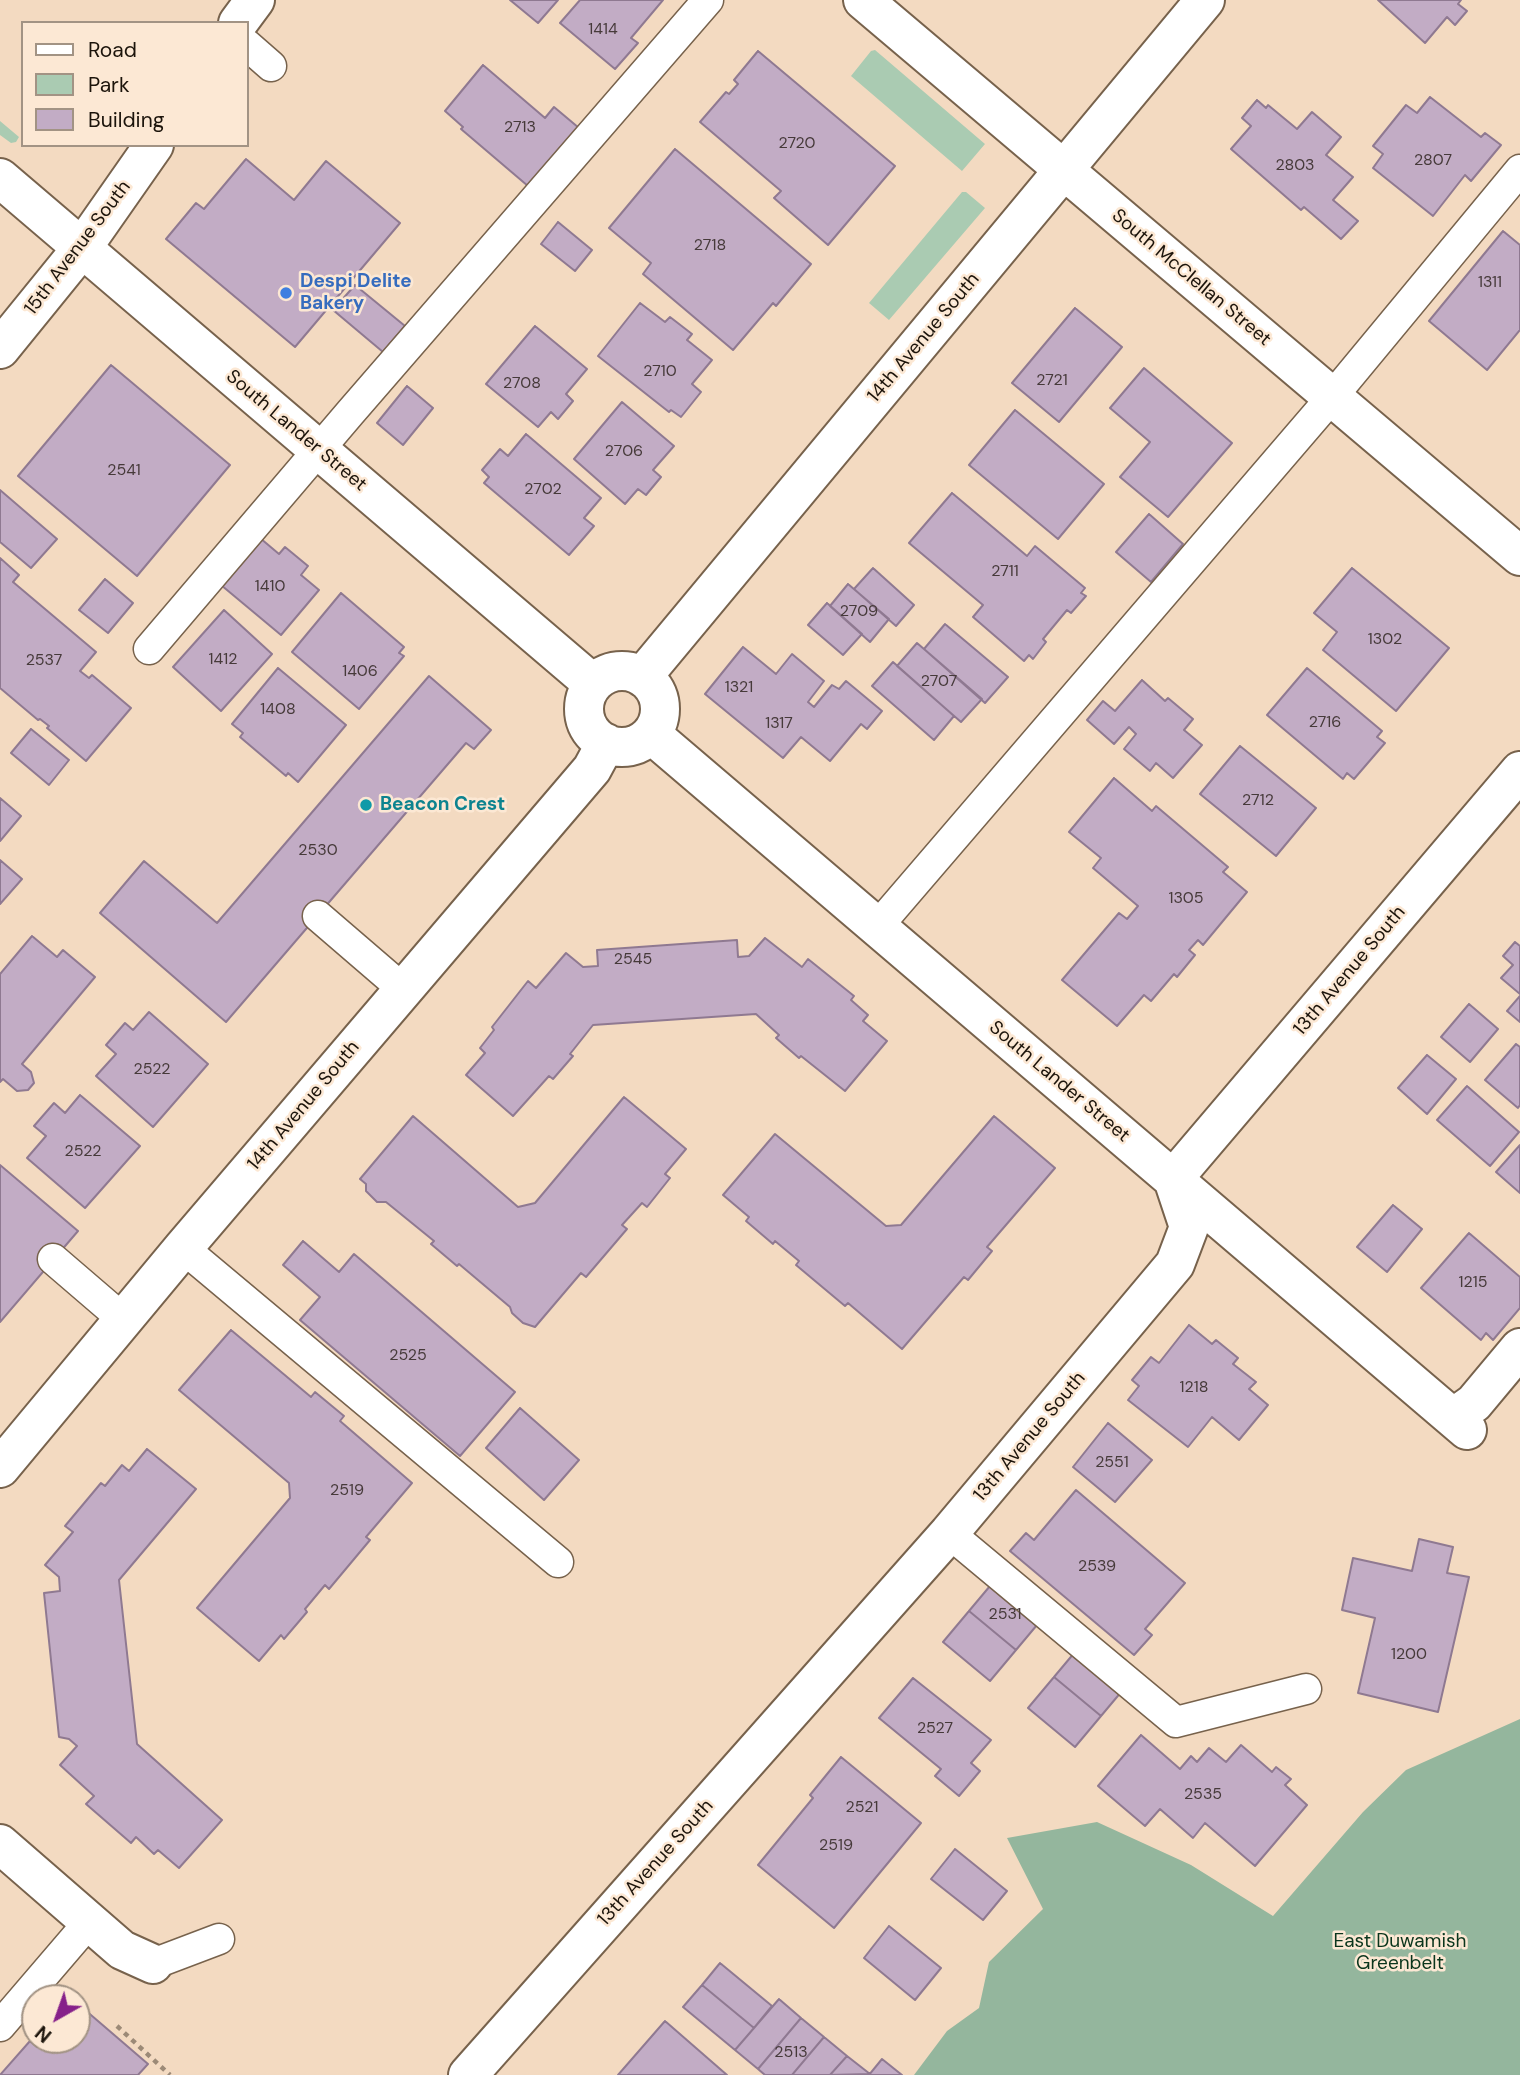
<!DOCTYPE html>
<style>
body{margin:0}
#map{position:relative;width:1520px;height:2075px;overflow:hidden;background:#f3dac1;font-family:"DM Sans",sans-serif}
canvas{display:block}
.legend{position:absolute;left:21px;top:21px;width:228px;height:126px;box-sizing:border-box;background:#fce8d4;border:2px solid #a29384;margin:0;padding:9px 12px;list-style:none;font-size:21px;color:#1c140b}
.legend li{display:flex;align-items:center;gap:14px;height:35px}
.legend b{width:35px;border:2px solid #a29384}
.north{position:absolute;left:21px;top:1984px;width:70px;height:70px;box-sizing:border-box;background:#fce8d4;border:2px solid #a29384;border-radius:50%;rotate:220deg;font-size:19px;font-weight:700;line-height:28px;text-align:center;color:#1c140b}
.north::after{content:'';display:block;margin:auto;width:24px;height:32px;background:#86218a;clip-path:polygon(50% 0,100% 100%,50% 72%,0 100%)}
</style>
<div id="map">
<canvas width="1520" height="2075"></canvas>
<ul class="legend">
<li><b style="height:9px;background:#fff"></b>Road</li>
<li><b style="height:19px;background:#aacbb2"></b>Park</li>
<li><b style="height:19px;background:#c2acc5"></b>Building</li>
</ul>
<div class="north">N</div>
</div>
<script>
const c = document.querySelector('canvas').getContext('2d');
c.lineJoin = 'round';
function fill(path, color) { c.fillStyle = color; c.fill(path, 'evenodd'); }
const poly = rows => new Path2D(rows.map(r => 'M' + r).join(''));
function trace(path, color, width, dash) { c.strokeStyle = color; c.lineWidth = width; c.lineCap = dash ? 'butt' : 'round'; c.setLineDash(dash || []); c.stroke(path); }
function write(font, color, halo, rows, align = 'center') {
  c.font = font + ' "DM Sans",sans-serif'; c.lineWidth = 5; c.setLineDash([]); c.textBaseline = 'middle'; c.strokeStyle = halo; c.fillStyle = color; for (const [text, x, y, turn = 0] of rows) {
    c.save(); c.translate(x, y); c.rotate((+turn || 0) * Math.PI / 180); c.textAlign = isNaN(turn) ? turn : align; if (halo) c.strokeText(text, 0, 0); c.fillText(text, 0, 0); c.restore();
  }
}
fill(poly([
 [875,50,985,144,962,171,851,76,871,51],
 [0,121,19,137,16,142,11,143,0,135],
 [962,192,966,192,985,208,889,320,869,303]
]), '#aacbb2');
fill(poly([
 [1520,1719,1520,2075,914,2075,947,2031,979,2008,989,1962,1043,1909,1007,1838,1097,1822,1191,1865,1273,1916,1363,1812,1406,1770]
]), '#94b69d');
const building = poly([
 [510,0,558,0,538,23,510,0],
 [580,0,663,0,631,38,638,43,615,69,560,23,580,0],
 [1378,0,1461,0,1458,4,1467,11,1455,25,1447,17,1425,43,1378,0],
 [758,51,895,166,828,245,774,198,781,191,700,122,726,92,729,94,738,84,734,80,758,51],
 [483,65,545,118,554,107,579,128,535,192,461,129,463,127,445,111,483,65],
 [1430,97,1481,137,1485,133,1501,145,1471,181,1465,175,1433,216,1373,168,1383,154,1373,146,1406,105,1417,113,1430,97],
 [1257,100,1266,108,1268,105,1297,129,1312,112,1341,137,1326,155,1353,177,1333,200,1358,221,1341,239,1304,207,1301,210,1231,149,1251,126,1242,118,1257,100],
 [675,149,811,264,776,306,773,303,733,350,643,274,651,263,609,228,675,149],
 [246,159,294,200,326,161,400,223,295,347,166,239,196,203,204,209,246,159],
 [558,222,592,250,575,271,541,244,558,222],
 [1503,231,1520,245,1520,330,1487,370,1429,321,1503,231],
 [355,285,405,326,383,352,333,310,355,285],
 [640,303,665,322,670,317,692,334,687,340,712,360,692,384,701,392,681,417,671,410,669,412,598,356,640,303],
 [1075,308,1122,347,1059,422,1012,383,1075,308],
 [535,326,587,369,566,394,573,401,558,419,551,412,538,427,486,384,535,326],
 [111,365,230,465,137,576,18,476,111,365],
 [1144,368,1232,443,1168,517,1120,477,1150,442,1110,408,1144,368],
 [407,386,433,408,403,445,377,423,407,386],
 [622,402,674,446,653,470,661,477,646,495,638,489,625,504,574,459,622,402],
 [1015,410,1104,484,1058,539,969,465,1015,410],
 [526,434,601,498,584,518,594,526,569,555,484,483,489,477,482,470,500,449,508,456,526,434],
 [0,490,57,539,31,568,0,542,0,490],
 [952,493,1027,556,1035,546,1085,588,1081,593,1086,596,1071,613,1067,610,1043,639,1046,642,1033,659,1029,655,1024,661,973,617,983,605,909,543,952,493],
 [1149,514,1183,544,1151,582,1116,552,1149,514],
 [260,538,279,554,285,547,308,566,301,575,319,590,281,635,221,585,260,538],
 [0,558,19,575,13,582,96,652,80,671,89,678,92,675,131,708,86,761,47,728,49,726,40,719,38,720,0,688,0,558],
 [873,568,914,605,896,626,854,589,873,568],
 [1352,568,1449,648,1396,711,1323,650,1337,632,1314,613,1352,568],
 [105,579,133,603,108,633,79,610,105,579],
 [848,584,889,619,870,642,830,606,848,584],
 [341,593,404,647,399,653,404,656,359,709,292,652,341,593],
 [827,603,862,634,843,655,808,625,827,603],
 [224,610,272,654,221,711,173,667,224,610],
 [945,624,1008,677,985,703,924,649,945,624],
 [917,643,982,699,961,722,897,666,917,643],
 [743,647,776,674,792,654,824,681,808,702,814,707,832,685,839,689,846,681,882,711,867,729,861,724,830,761,801,737,783,758,705,694,743,647],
 [893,662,954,716,934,740,872,686,893,662],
 [278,668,346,725,298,782,288,773,286,776,240,737,243,733,232,724,278,668],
 [1307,668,1382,731,1377,737,1385,743,1354,779,1347,773,1343,779,1267,715,1307,668],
 [429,676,491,730,474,749,466,743,226,1022,100,913,144,861,217,923,429,676],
 [1142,680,1165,701,1168,698,1193,719,1184,730,1202,745,1173,778,1156,763,1150,771,1124,749,1136,734,1129,727,1114,744,1087,720,1103,701,1115,711,1142,680],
 [31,729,69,760,49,785,11,753,31,729],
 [1240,746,1316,808,1276,856,1200,794,1240,746],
 [1114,778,1152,811,1156,806,1228,867,1223,872,1247,892,1203,945,1198,940,1189,950,1195,955,1177,977,1174,974,1151,1001,1144,995,1117,1026,1062,980,1119,913,1127,919,1138,906,1093,868,1101,858,1069,832,1114,778],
 [0,798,21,816,0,841,0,798],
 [0,860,22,879,0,904,0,860],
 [32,936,57,957,63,950,95,977,22,1064,31,1072,34,1083,28,1090,17,1091,3,1079,0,1082,0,974,32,936],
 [765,938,802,967,808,959,854,996,851,1000,868,1015,863,1021,887,1041,845,1091,801,1056,799,1058,776,1038,779,1035,756,1014,593,1025,570,1054,573,1056,553,1079,549,1076,513,1116,466,1075,485,1053,480,1048,494,1030,492,1027,528,981,536,988,566,953,583,967,598,966,597,950,737,940,738,957,749,956,765,938],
 [1515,942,1520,946,1520,994,1501,978,1513,965,1503,956,1515,942],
 [1520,996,1520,1022,1507,1011,1520,996],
 [1469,1004,1498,1029,1470,1062,1441,1037,1469,1004],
 [149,1012,208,1064,153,1127,96,1076,116,1054,106,1045,125,1023,133,1030,149,1012],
 [1516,1044,1520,1047,1520,1105,1518,1108,1485,1080,1516,1044],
 [1427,1055,1456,1079,1427,1114,1398,1088,1427,1055],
 [1467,1086,1519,1132,1490,1166,1437,1120,1467,1086],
 [80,1095,140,1146,85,1208,27,1158,46,1136,34,1126,54,1103,65,1113,80,1095],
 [624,1097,686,1149,665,1174,670,1178,647,1207,642,1203,622,1225,627,1229,586,1277,581,1273,535,1327,523,1323,512,1313,510,1307,459,1264,457,1266,431,1244,434,1241,386,1202,377,1202,366,1191,366,1184,360,1179,413,1116,518,1207,535,1203,624,1097],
 [994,1116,1055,1168,987,1247,992,1251,968,1280,964,1277,902,1349,848,1303,845,1306,796,1265,799,1261,775,1241,773,1244,746,1221,749,1217,723,1195,775,1134,886,1226,901,1225,994,1116],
 [1520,1145,1520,1193,1496,1172,1520,1145],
 [0,1165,78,1231,0,1322,0,1165],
 [1393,1205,1422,1229,1387,1272,1357,1247,1393,1205],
 [1469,1233,1520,1277,1520,1308,1493,1340,1486,1333,1481,1340,1421,1288,1469,1233],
 [303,1241,339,1272,354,1254,515,1392,460,1456,300,1320,320,1297,283,1265,303,1241],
 [1189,1325,1212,1344,1216,1340,1238,1358,1233,1364,1256,1382,1249,1389,1268,1405,1239,1440,1212,1417,1188,1447,1128,1400,1139,1386,1132,1380,1151,1357,1159,1363,1189,1325],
 [231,1330,311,1397,315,1392,344,1416,340,1421,412,1483,366,1537,370,1540,329,1589,325,1585,305,1609,307,1612,284,1639,281,1635,259,1661,197,1608,290,1498,289,1483,179,1390,231,1330],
 [520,1408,579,1460,544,1500,486,1448,520,1408],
 [1108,1423,1152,1460,1115,1502,1073,1467,1108,1423],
 [147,1449,196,1489,119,1580,137,1744,222,1820,179,1868,158,1850,154,1854,136,1837,131,1843,86,1804,94,1796,60,1765,77,1746,69,1739,59,1737,44,1593,60,1591,59,1577,45,1565,73,1532,65,1526,101,1483,105,1486,122,1465,129,1471,147,1449],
 [1076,1490,1185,1583,1145,1629,1152,1635,1134,1655,1010,1551,1026,1533,1034,1540,1076,1490],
 [1419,1539,1453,1547,1447,1573,1469,1577,1438,1712,1358,1693,1375,1618,1342,1610,1353,1558,1412,1571,1419,1539],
 [995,1580,1042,1619,1016,1650,969,1611,995,1580],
 [969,1611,1016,1650,990,1681,943,1642,969,1611],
 [1080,1646,1127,1685,1101,1716,1054,1677,1080,1646],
 [1054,1677,1101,1716,1075,1747,1028,1708,1054,1677],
 [913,1678,991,1740,971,1763,980,1771,959,1796,935,1776,941,1769,879,1718,913,1678],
 [1141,1735,1180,1769,1191,1756,1197,1762,1209,1748,1226,1762,1241,1745,1272,1772,1276,1767,1291,1779,1285,1785,1307,1805,1255,1866,1205,1823,1193,1838,1160,1809,1145,1826,1098,1786,1141,1735],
 [841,1757,921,1823,834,1928,758,1865,813,1798,810,1795,841,1757],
 [955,1849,1007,1891,983,1920,931,1879,955,1849],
 [889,1926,941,1968,915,2000,864,1958,889,1926],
 [720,1963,772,2006,754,2028,702,1985,720,1963],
 [702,1985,754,2028,735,2050,683,2007,702,1985],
 [779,1999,801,2018,758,2069,735,2050,779,1999],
 [77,2003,148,2064,138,2075,0,2075,30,2041,37,2047,44,2040,77,2040,77,2003],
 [801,2018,824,2037,792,2075,765,2075,758,2069,801,2018],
 [665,2021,727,2075,618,2075,665,2021],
 [824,2037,847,2056,830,2075,792,2075,824,2037],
 [847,2056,870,2074,830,2075,847,2056],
 [882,2059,902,2075,869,2075,882,2059]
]);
fill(building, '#c2acc5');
trace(building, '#8f7991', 2);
const lane = poly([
 [247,45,271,66],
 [149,649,350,413,708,0],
 [318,916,404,990],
 [877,927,1332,397,1520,170],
 [183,1248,558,1562],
 [53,1259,124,1320],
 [949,1533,1176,1722,1306,1689],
 [153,1964,219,1939],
 [0,2026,90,1921]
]);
const street = poly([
 [863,0,1520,556],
 [0,178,592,683],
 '584 709a38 38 0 1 1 76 0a38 38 0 1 1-76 0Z',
 [642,677,1205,0],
 [651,734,1467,1430],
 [1453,1418,1474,1403,1520,1348],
 [0,1468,183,1248,592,769,606,743],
 [0,1844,122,1950,153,1964],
 [468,2075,949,1533,1175,1264,1189,1227,1173,1179,1520,771]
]);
const secondary = poly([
 [238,23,255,0],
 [0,349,82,248,154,145]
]);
trace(lane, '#77624c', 33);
trace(street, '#77624c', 42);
trace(secondary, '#77624c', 42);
trace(poly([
 [117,2026,170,2075]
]), '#9c8a77', 4.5, [5, 5]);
trace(lane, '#fff', 30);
trace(street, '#fff', 38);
trace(secondary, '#fff', 38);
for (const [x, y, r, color] of [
 [286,293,7,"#3f7fe0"],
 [366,805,7,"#0f9aa8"]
]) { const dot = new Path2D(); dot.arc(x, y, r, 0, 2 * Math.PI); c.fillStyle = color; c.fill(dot); trace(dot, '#fce8d4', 2.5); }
write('16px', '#463a3a', null, [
 ["1414",603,30],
 ["2713",520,128],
 ["2720",797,144],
 ["2807",1433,161],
 ["2803",1295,166],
 ["2718",710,246],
 ["1311",1490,283],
 ["2710",660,372],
 ["2721",1052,381],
 ["2708",522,384],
 ["2706",624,452],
 ["2541",124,471],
 ["2702",543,490],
 ["2711",1005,572],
 ["1410",270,587],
 ["2709",859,612],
 ["1302",1385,640],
 ["1412",223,660],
 ["2537",44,661],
 ["1406",360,672],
 ["2707",939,682],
 ["1321",739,688],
 ["1408",278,710],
 ["2716",1325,723],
 ["1317",779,724],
 ["2712",1258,801],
 ["2530",318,851],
 ["1305",1186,899],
 ["2545",633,960],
 ["2522",152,1070],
 ["2522",83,1152],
 ["1215",1473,1283],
 ["2525",408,1356],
 ["1218",1194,1388],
 ["2551",1112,1463],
 ["2519",347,1491],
 ["2539",1097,1567],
 ["2531",1005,1615],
 ["1200",1409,1655],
 ["2527",935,1729],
 ["2535",1203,1795],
 ["2521",862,1808],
 ["2519",836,1846],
 ["2513",791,2053]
]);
write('19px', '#1c140b', '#fce8d4', [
 ["15th Avenue South",78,248,-53],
 ["South McClellan Street",1191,278,40],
 ["14th Avenue South",924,338,-50],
 ["South Lander Street",296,431,40],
 ["13th Avenue South",1350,971,-50],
 ["South Lander Street",1059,1082,40],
 ["14th Avenue South",304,1106,-50],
 ["13th Avenue South",1030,1437,-50],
 ["13th Avenue South",656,1863,-48]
]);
write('bold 19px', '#366cbe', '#fce8d4', [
 ["Despi Delite",300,282],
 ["Bakery",300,304]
], 'left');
write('bold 19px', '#0d838f', '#fce8d4', [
 ["Beacon Crest",380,805]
], 'left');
write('19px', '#0a351c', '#fce8d4', [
 ["East Duwamish",1400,1942],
 ["Greenbelt",1400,1964]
]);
</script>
